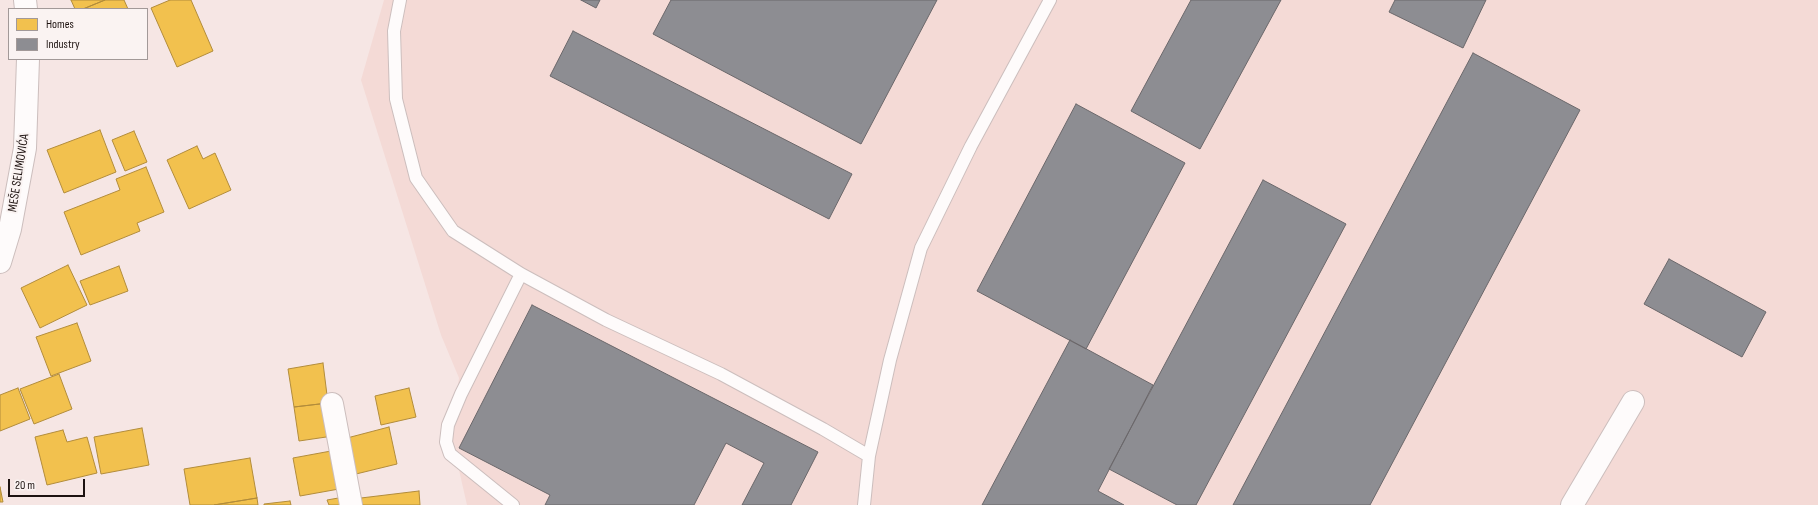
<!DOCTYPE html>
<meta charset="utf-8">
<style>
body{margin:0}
#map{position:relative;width:1818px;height:505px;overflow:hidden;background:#f6e6e4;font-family:"Sofia Sans Condensed",sans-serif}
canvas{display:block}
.legend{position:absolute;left:8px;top:8px;width:140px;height:52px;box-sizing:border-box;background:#faf3f2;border:1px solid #a29998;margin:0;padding:5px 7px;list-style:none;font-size:12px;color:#1d1210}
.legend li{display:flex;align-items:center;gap:8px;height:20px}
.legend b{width:20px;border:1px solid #a29998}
.scale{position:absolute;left:8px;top:479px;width:77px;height:18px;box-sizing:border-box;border:2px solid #1d1210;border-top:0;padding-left:5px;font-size:12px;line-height:14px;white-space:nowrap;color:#1d1210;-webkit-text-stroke:3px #faf3f2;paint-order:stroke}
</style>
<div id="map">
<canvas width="1818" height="505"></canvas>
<ul class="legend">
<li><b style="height:11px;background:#f2c14e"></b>Homes</li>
<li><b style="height:11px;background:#8d8d92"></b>Industry</li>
</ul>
<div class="scale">20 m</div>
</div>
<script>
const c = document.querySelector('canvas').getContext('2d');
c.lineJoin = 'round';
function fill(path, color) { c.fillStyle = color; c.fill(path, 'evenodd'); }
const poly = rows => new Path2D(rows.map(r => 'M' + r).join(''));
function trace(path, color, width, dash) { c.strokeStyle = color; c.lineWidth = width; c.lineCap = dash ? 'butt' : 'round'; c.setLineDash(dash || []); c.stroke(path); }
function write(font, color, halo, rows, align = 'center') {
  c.font = font + ' "Sofia Sans Condensed",sans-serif'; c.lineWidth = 4; c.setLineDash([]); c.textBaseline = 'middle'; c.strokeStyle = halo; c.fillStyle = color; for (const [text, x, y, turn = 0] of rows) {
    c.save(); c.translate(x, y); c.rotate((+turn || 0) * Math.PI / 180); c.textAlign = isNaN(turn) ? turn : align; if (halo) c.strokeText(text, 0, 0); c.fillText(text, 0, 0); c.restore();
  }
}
fill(poly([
 [384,0,1818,0,1818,505,467,505,451,435,459,378,441,335,361,80]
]), '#f4dad6');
const homes = poly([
 [71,0,105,0,83,9,75,9,71,0],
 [105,0,124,0,128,9,83,9,105,0],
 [170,0,191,0,213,51,177,67,151,8,170,0],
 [100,130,116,172,64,193,47,150,100,130],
 [134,131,147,162,125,171,112,140,134,131],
 [197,146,203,159,215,153,231,190,189,209,167,160,197,146],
 [146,167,164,212,137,223,140,231,81,255,64,212,120,190,116,179,146,167],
 [68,265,87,305,40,328,21,288,68,265],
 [119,266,128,291,90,305,80,281,119,266],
 [77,323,91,361,51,376,36,337,77,323],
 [323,363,328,403,294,407,288,369,323,363],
 [59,374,72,409,34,424,20,389,59,374],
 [18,388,30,419,0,431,0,395,18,388],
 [409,388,416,417,381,425,375,396,409,388],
 [328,403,333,436,299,441,294,407,328,403],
 [389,427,397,464,356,474,347,438,389,427],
 [142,428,149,465,101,474,94,437,142,428],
 [63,430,67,442,87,437,97,473,47,485,35,437,63,430],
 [331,451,339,489,300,496,293,458,331,451],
 [250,458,257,498,214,505,190,505,184,469,250,458],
 [0,487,3,502,0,502,0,487],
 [419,491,420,505,362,505,361,498,419,491],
 [344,497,346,505,329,505,327,500,344,497],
 [257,498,258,505,214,505,257,498],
 [290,501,291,505,264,505,264,504,290,501]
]);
fill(homes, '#f2c14e');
trace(homes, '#b28c3b', 1);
const industry = poly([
 [581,0,600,0,596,8,581,0],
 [671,0,937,0,861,144,653,34,671,0],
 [1191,0,1281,0,1200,149,1131,111,1191,0],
 [1395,0,1486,0,1463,48,1389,12,1395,0],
 [573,31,852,174,829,219,550,76,573,31],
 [1473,53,1580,110,1370,505,1233,505,1473,53],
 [1076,104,1185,163,1086,349,977,291,1076,104],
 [1263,180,1346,224,1196,505,1177,505,1109,469,1263,180],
 [1669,259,1766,312,1742,357,1644,304,1669,259],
 [532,305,818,452,791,505,742,505,764,463,726,443,694,505,545,505,550,495,459,448,532,305],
 [1070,340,1153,385,1098,491,1124,505,982,505,1070,340]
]);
fill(industry, '#8d8d92');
trace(industry, '#6b686b', 1);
const lane = poly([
 [400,0,394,31,396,99,416,178,453,231,521,274,606,320,721,374,823,429,869,456],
 [513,505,450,454,446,442,448,425,461,394,521,274],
 [864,505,869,456,890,360,921,248,971,146,1050,0]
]);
const street = poly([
 [25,0,26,9],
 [0,262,10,229,25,148,28,59],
 [332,404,351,505],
 [1572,505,1633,402]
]);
trace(lane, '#ccbebd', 14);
trace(street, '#ccbebd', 24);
trace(lane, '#fefbfb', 12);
trace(street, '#fefbfb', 22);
write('13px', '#1d1210', '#faf3f2', [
 ["MEŠE SELIMOVIĆA",19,173,-81]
]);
</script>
